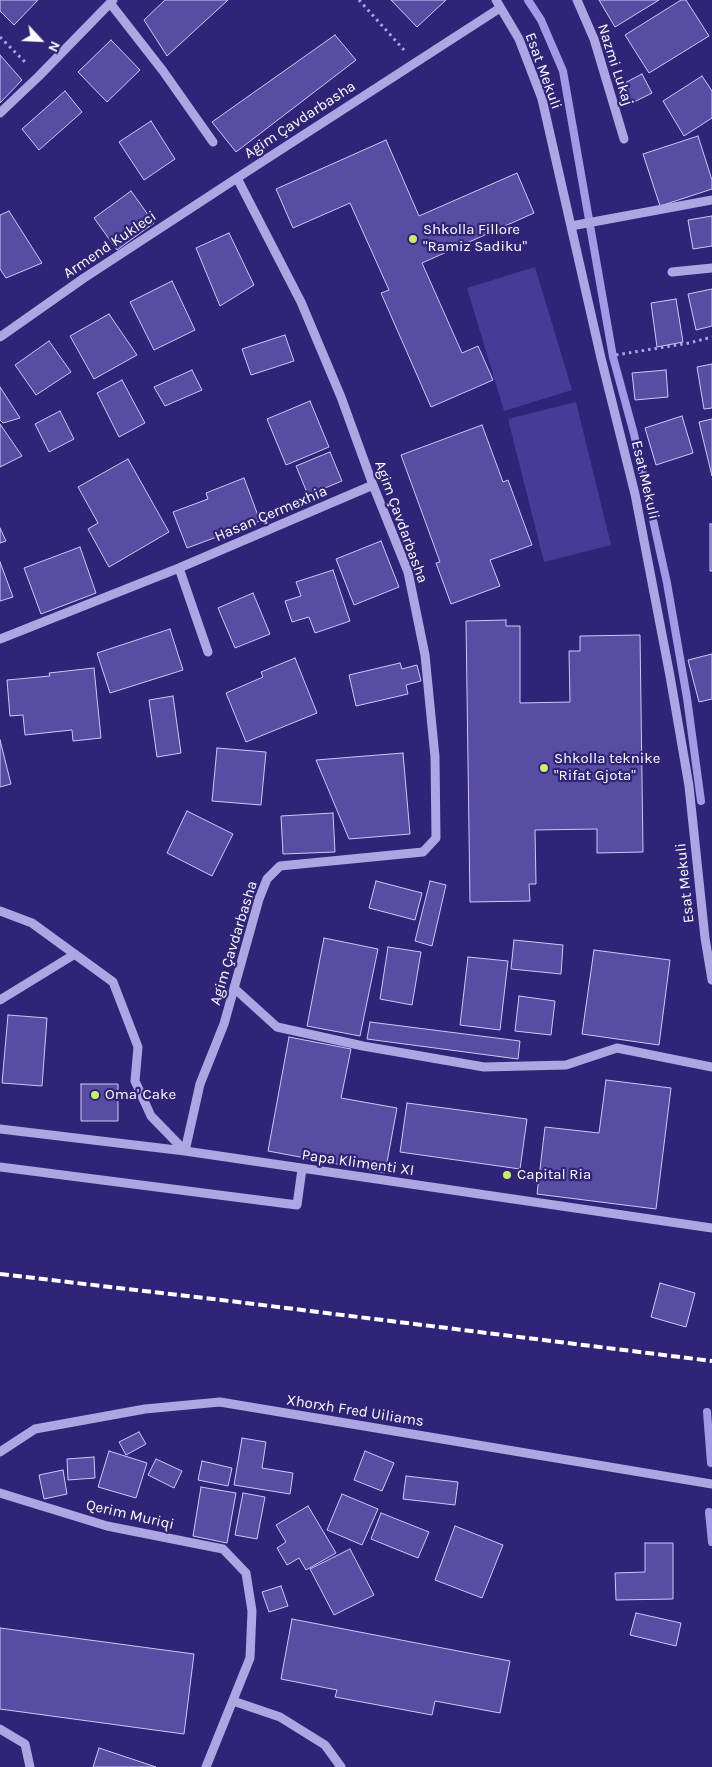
<!DOCTYPE html>
<meta charset="utf-8">
<style>
body{margin:0}
#map{position:relative;width:712px;height:1767px;overflow:hidden;background:#302478;font-family:Karla,sans-serif}
canvas{display:block}
.north{position:absolute;left:15px;top:15px;width:50px;height:50px;-webkit-text-stroke:4px #302478;paint-order:stroke;rotate:115deg;font-size:14px;font-weight:700;line-height:20px;text-align:center;color:#fff}
.north::after{content:'';display:block;margin:auto;width:18px;height:22px;background:#fff;clip-path:polygon(50% 0,100% 100%,50% 72%,0 100%)}
</style>
<div id="map">
<canvas width="712" height="1767"></canvas>
<div class="north">N</div>
</div>
<script>
const c = document.querySelector('canvas').getContext('2d');
c.lineJoin = 'round';
function fill(path, color) { c.fillStyle = color; c.fill(path, 'evenodd'); }
const poly = rows => new Path2D(rows.map(r => 'M' + r).join(''));
function trace(path, color, width, dash) { c.strokeStyle = color; c.lineWidth = width; c.lineCap = dash ? 'butt' : 'round'; c.setLineDash(dash || []); c.stroke(path); }
function write(font, color, halo, rows, align = 'center') {
  c.font = font + ' Karla,sans-serif'; c.lineWidth = 4.5; c.setLineDash([]); c.textBaseline = 'middle'; c.strokeStyle = halo; c.fillStyle = color; for (const [text, x, y, turn = 0] of rows) {
    c.save(); c.translate(x, y); c.rotate((+turn || 0) * Math.PI / 180); c.textAlign = isNaN(turn) ? turn : align; if (halo) c.strokeText(text, 0, 0); c.fillText(text, 0, 0); c.restore();
  }
}
fill(poly([
 [535,267,572,390,504,411,467,288],
 [576,402,611,545,544,562,508,419]
]), '#473b97');
trace(poly([
 [528,0,541,20,563,71,613,357,634,434,667,583,687,698,701,801],
 [707,1412,711,1463],
 [709,1512,712,1542]
]), '#a29ae4', 8);
const building = poly([
 [0,0,38,0,14,25,0,11,0,0],
 [165,0,228,0,167,56,144,20,165,0],
 [391,0,446,0,417,27,391,0],
 [599,0,659,0,615,27,599,0],
 [681,0,686,0,709,36,649,73,625,35,681,0],
 [335,35,356,60,236,152,212,122,335,35],
 [111,40,140,70,107,102,78,72,111,40],
 [0,55,22,80,0,103,0,55],
 [642,74,652,93,626,106,617,87,642,74],
 [702,76,712,91,712,118,684,136,663,101,702,76],
 [65,91,82,112,39,150,22,129,65,91],
 [151,121,175,159,144,180,119,142,151,121],
 [698,136,712,180,712,189,660,206,643,154,698,136],
 [386,140,419,216,517,173,534,213,422,263,462,353,478,346,493,380,431,407,381,293,389,290,350,203,293,228,276,189,386,140],
 [131,191,154,223,117,250,94,218,131,191],
 [9,211,42,263,6,278,0,269,0,215,9,211],
 [712,216,712,246,693,249,688,220,712,216],
 [229,233,254,285,220,306,196,248,229,233],
 [172,281,195,330,154,350,130,302,172,281],
 [712,289,712,326,696,330,688,294,712,289],
 [676,299,683,342,657,347,651,303,676,299],
 [109,314,137,355,94,379,70,336,109,314],
 [285,335,294,361,251,375,242,349,285,335],
 [49,341,71,372,36,395,15,365,49,341],
 [712,364,712,408,704,409,697,367,712,364],
 [192,370,202,390,165,406,154,387,192,370],
 [666,370,668,397,635,400,632,373,666,370],
 [122,380,145,423,119,437,97,393,122,380],
 [0,387,20,418,3,423,0,420,0,387],
 [310,401,329,447,286,465,267,419,310,401],
 [60,411,74,439,49,452,35,424,60,411],
 [682,416,693,453,656,465,645,428,682,416],
 [712,419,712,476,699,422,712,419],
 [0,424,22,456,0,467,0,424],
 [482,425,503,482,508,480,532,545,490,560,500,586,451,604,436,563,440,562,401,455,482,425],
 [330,452,342,481,308,495,296,466,330,452],
 [128,459,169,532,109,567,88,529,98,523,78,487,128,459],
 [244,478,260,521,187,548,173,512,208,499,206,493,244,478],
 [710,524,712,524,712,571,710,571,710,524],
 [0,528,6,541,0,543,0,528],
 [381,541,399,587,354,605,336,559,381,541],
 [80,547,96,593,41,614,24,568,80,547],
 [0,562,13,597,0,601,0,562],
 [333,570,350,621,315,633,309,617,292,622,285,601,301,596,296,582,333,570],
 [253,593,270,634,235,648,218,608,253,593],
 [506,620,506,626,520,626,520,703,570,702,569,651,580,651,580,636,640,635,643,852,597,853,597,829,535,830,536,884,529,884,530,901,470,902,466,621,506,620],
 [170,629,183,670,110,693,97,653,170,629],
 [712,654,712,699,699,702,688,660,712,654],
 [295,658,317,713,246,742,226,693,263,677,261,672,295,658],
 [400,663,402,669,417,665,421,681,406,685,408,694,356,706,349,675,400,663],
 [94,668,101,738,73,741,72,730,25,735,23,715,10,716,7,680,50,676,49,673,94,668],
 [173,696,181,753,157,757,149,700,173,696],
 [0,740,11,784,0,787,0,740],
 [217,748,266,752,261,805,212,801,217,748],
 [403,753,410,834,349,839,316,760,403,753],
 [187,811,233,834,212,876,167,853,187,811],
 [333,813,335,852,283,854,281,816,333,813],
 [376,881,422,893,415,920,369,908,376,881],
 [430,881,446,885,432,946,415,941,430,881],
 [324,938,378,949,360,1036,307,1026,324,938],
 [514,940,563,945,561,974,511,969,514,940],
 [388,947,421,952,412,1005,380,999,388,947],
 [594,950,670,960,659,1045,582,1034,594,950],
 [468,957,508,961,500,1030,460,1025,468,957],
 [519,996,555,1001,551,1035,515,1031,519,996],
 [8,1015,47,1018,42,1086,2,1083,8,1015],
 [370,1022,520,1041,518,1059,367,1039,370,1022],
 [289,1037,351,1049,341,1098,397,1108,385,1173,268,1151,289,1037],
 [606,1080,671,1088,656,1209,537,1194,545,1127,599,1133,606,1080],
 [81,1084,118,1084,118,1121,81,1121,81,1084],
 [407,1103,527,1119,520,1169,400,1152,407,1103],
 [660,1283,695,1293,686,1327,651,1317,660,1283],
 [139,1432,146,1444,126,1455,119,1442,139,1432],
 [242,1438,266,1442,262,1468,293,1473,290,1494,234,1485,242,1438],
 [109,1451,147,1463,136,1498,98,1487,109,1451],
 [365,1451,394,1463,382,1491,354,1480,365,1451],
 [94,1457,95,1478,68,1480,67,1459,94,1457],
 [156,1459,182,1471,174,1488,148,1475,156,1459],
 [202,1461,232,1468,228,1486,198,1480,202,1461],
 [63,1470,67,1494,44,1499,39,1475,63,1470],
 [406,1476,458,1482,455,1505,403,1499,406,1476],
 [201,1487,236,1493,227,1543,193,1536,201,1487],
 [243,1493,265,1497,257,1539,235,1535,243,1493],
 [342,1494,378,1509,362,1545,327,1530,342,1494],
 [308,1506,336,1553,306,1570,299,1558,287,1565,277,1548,286,1542,276,1525,308,1506],
 [381,1513,429,1532,418,1558,371,1539,381,1513],
 [455,1526,503,1545,482,1598,435,1580,455,1526],
 [645,1543,673,1543,673,1599,616,1600,615,1573,645,1572,645,1543],
 [350,1549,374,1595,334,1615,310,1569,350,1549],
 [281,1586,288,1606,269,1612,262,1592,281,1586],
 [636,1613,681,1623,676,1646,630,1635,636,1613],
 [292,1619,510,1661,500,1713,435,1701,432,1715,335,1697,337,1690,281,1679,292,1619],
 [0,1628,194,1654,184,1734,0,1709,0,1628],
 [99,1748,156,1767,93,1767,99,1748]
]);
fill(building, '#584da2');
trace(building, '#cec8f3', 1);
trace(poly([
 [359,0,404,50],
 [0,37,26,63],
 [616,355,689,343,712,337]
]), '#ada6e3', 3, [2.5, 4]);
trace(poly([
 [496,0,519,39,542,99,601,358,635,494,670,676,689,786,705,938,712,980],
 [577,0,594,39,624,139],
 [110,3,163,71,213,142],
 [0,113,39,76,113,0],
 [571,226,712,200],
 [672,272,712,268],
 [0,337,84,278,237,178,500,8],
 [179,568,208,652],
 [0,639,179,568,373,485],
 [0,911,32,923,113,982,138,1047,135,1081,151,1116,185,1151],
 [234,988,277,1027,363,1046,484,1067,566,1065,617,1048,712,1067],
 [0,1000,75,954],
 [0,1129,185,1151,712,1228],
 [185,1151,200,1084,224,1024,259,899,267,879,280,866,423,852,436,838,435,757,425,655,408,572,373,485,341,397,301,302,237,178],
 [0,1167,297,1205,302,1169],
 [0,1452,35,1429,145,1409,220,1402,712,1484],
 [0,1493,107,1526,223,1549,246,1573,252,1611,250,1658,206,1767],
 [233,1701,280,1717,325,1745,341,1767],
 [0,1729,25,1744,30,1767]
]), '#ada6e3', 9);
trace(poly([
 [0,1274,238,1302,712,1361]
]), '#fff', 4, [9, 4]);
for (const [x, y, r, color] of [
 [413,239,5,"#c8ed6a"],
 [544,768,5,"#c8ed6a"],
 [95,1095,5,"#c8ed6a"],
 [507,1175,5,"#c8ed6a"]
]) { const dot = new Path2D(); dot.arc(x, y, r, 0, 2 * Math.PI); c.fillStyle = color; c.fill(dot); trace(dot, '#302478', 2); }
write('15px', '#fff', '#302478', [
 ["Nazmi Lukaj",615,65,72],
 ["Esat Mekuli",543,71,70],
 ["Agim Çavdarbasha",300,120,-33],
 ["Armend Kukleci",110,245,-34],
 ["Esat Mekuli",645,480,77],
 ["Hasan Çermexhia",271,514,-23],
 ["Agim Çavdarbasha",401,522,70],
 ["Esat Mekuli",685,883,-96],
 ["Agim Çavdarbasha",234,943,-73],
 ["Papa Klimenti XI",358,1163,8],
 ["Xhorxh Fred Uiliams",355,1411,9],
 ["Qerim Muriqi",130,1515,13]
]);
write('15px', '#fff', '#302478', [
 ["Shkolla Fillore",423,230],
 ["\"Ramiz Sadiku\"",423,247],
 ["Shkolla teknike",554,759],
 ["\"Rifat Gjota\"",554,776],
 ["Oma' Cake",105,1095],
 ["Capital Ria",517,1175]
], 'left');
</script>
